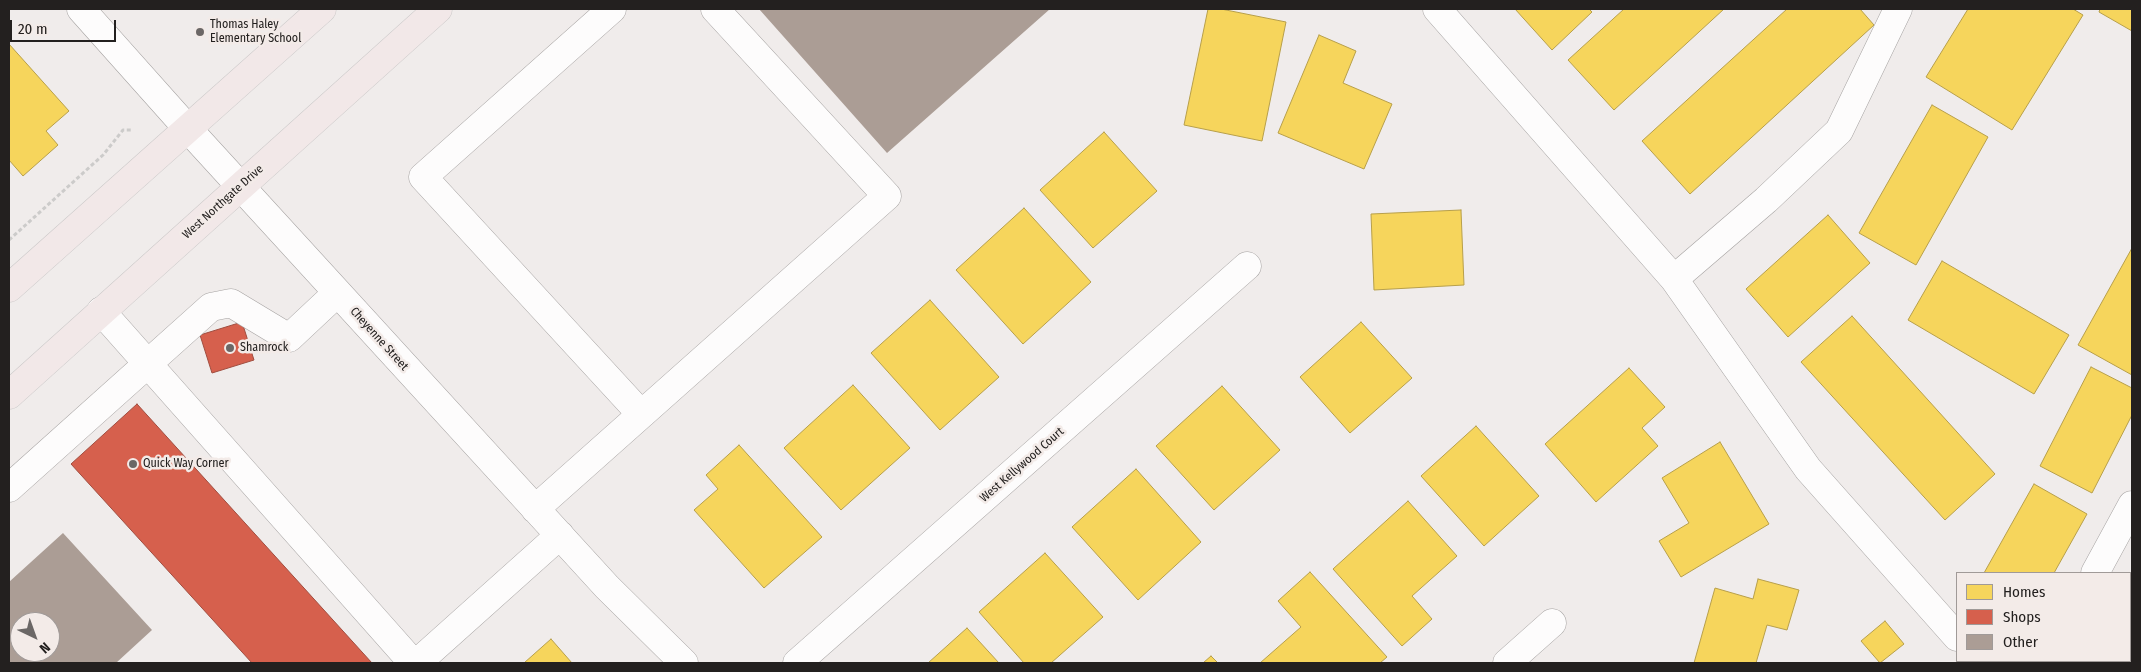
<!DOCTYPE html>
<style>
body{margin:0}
#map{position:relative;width:2141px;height:672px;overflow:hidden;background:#f0eceb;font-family:"Fira Sans Condensed",sans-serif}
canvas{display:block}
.frame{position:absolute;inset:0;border:10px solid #23201f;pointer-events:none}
.legend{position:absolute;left:1956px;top:572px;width:175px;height:90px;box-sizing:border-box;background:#f3ebe8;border:1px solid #a09a98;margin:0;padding:6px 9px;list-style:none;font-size:15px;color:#23201f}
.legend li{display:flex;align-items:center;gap:10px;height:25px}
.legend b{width:25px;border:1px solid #a09a98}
.north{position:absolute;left:10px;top:612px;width:50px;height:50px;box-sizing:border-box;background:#f3ebe8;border:1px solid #a09a98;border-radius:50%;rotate:138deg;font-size:14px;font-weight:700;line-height:20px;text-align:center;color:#23201f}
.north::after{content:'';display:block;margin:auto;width:18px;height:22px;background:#6b6766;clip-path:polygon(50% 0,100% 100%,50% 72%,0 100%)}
.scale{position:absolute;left:10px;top:20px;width:106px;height:22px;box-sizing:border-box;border:2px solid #23201f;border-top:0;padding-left:6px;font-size:15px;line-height:18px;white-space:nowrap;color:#23201f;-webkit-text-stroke:4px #f3ebe8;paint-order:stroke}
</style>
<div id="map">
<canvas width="2141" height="672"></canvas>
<div class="frame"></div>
<ul class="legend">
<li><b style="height:14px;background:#f6d55c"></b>Homes</li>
<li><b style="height:14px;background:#d6604d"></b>Shops</li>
<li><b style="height:14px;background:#ab9d95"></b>Other</li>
</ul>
<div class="north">N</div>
<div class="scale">20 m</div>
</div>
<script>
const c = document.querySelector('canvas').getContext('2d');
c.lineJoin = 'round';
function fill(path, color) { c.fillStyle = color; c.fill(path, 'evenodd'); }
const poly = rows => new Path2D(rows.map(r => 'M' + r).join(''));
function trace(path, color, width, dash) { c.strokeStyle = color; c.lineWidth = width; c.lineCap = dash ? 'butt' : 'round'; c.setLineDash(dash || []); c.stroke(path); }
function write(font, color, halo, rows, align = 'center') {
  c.font = font + ' "Fira Sans Condensed",sans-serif'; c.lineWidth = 5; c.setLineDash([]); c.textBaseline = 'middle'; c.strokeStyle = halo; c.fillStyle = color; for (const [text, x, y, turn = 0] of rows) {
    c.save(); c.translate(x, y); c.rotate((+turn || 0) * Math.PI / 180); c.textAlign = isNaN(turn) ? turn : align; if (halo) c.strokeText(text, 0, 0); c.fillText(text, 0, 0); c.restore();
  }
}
const homes = poly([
 [1208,9,1221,9,1286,22,1262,141,1184,125,1208,9],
 [1515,9,1589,9,1592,12,1552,50,1515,9],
 [1624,9,1724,9,1614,110,1568,60,1624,9],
 [1787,9,1860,9,1874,25,1690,194,1642,141,1787,9],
 [1968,9,2073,9,2083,15,2012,130,1926,77,1968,9],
 [2100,9,2132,9,2132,31,2099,12,2100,9],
 [1319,35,1356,51,1343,83,1392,104,1364,169,1278,133,1319,35],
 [9,44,69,111,46,131,58,145,23,176,9,160,9,44],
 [1932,105,1988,137,1916,265,1859,233,1932,105],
 [1104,132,1157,191,1093,248,1040,190,1104,132],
 [1024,208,1091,282,1023,344,956,270,1024,208],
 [1461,210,1464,285,1374,290,1371,214,1461,210],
 [1828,215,1870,263,1788,337,1746,289,1828,215],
 [2132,248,2132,375,2078,345,2132,248],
 [1942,261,2069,335,2034,394,1908,320,1942,261],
 [930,300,999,377,940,430,871,353,930,300],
 [1852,316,1995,474,1945,520,1801,362,1852,316],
 [1361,322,1412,378,1350,433,1300,377,1361,322],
 [2091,367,2132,388,2132,415,2092,493,2040,466,2091,367],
 [1629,368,1665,407,1642,428,1658,446,1596,502,1545,444,1629,368],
 [853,385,910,448,841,510,784,448,853,385],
 [1222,386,1280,450,1214,510,1156,446,1222,386],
 [1476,426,1539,496,1484,546,1421,476,1476,426],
 [1720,442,1769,524,1681,577,1659,541,1689,523,1662,478,1720,442],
 [739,445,822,537,764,588,694,510,718,489,706,475,739,445],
 [1136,469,1201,542,1138,600,1072,527,1136,469],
 [2034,484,2087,514,2054,573,1984,573,2034,484],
 [1408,501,1457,556,1412,596,1432,619,1402,646,1333,569,1408,501],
 [1045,553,1103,617,1051,663,1024,663,979,612,1045,553],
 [1310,572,1387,657,1380,663,1260,663,1301,627,1278,601,1310,572],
 [1758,579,1799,590,1787,630,1767,625,1756,663,1759,663,1694,663,1715,588,1753,599,1758,579],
 [1885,621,1904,644,1880,663,1861,641,1885,621],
 [967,628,999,663,928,663,967,628],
 [551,639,572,663,524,663,551,639],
 [2132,648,2132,663,2121,663,2123,661,2130,661,2130,652,2132,648],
 [1211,656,1218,663,1203,663,1211,656]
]);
fill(homes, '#f6d55c');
trace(homes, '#b79f4a', 1);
const shops = poly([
 [242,322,254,360,212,373,200,335,242,322],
 [137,404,372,663,252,663,71,464,137,404]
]);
fill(shops, '#d6604d');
trace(shops, '#a04d3f', 1);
fill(poly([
 [759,9,1050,9,887,153],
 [63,533,152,630,116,663,9,663,9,582],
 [20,622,50,622,50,652,20,652]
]), '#ab9d95');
const minor = poly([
 [81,9,188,129,607,587,684,663],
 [612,9,423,177,641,414],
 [1437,9,1674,279,1808,469,1957,637],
 [1674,279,1766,200,1839,131,1898,9],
 [101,311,413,663],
 [9,488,211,307,231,303,289,338,337,293],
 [535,509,887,196,715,9],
 [2095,573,2132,505],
 [1978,661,1980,663],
 [417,663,560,535],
 [797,663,1247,266],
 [1507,663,1552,623],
 [2046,663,2048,661]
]);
const major = poly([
 [9,288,322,9],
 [9,395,438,9]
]);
trace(minor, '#a5a2a1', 29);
trace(major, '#c9c7c7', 29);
trace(poly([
 [9,240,103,155,123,130,132,130]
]), '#cccbca', 3, [4, 2.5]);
trace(minor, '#fdfcfc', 28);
trace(major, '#f2e8e8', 28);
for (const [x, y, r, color] of [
 [200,32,5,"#6b6766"],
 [230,348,5,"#6b6766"],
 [133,464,5,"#6b6766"]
]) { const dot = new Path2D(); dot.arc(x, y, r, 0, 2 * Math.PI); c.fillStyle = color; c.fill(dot); trace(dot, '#f3ebe8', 2); }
write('12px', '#23201f', '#f3ebe8', [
 ["Thomas Haley",210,25],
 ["Elementary School",210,39],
 ["Shamrock",240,348],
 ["Quick Way Corner",143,464]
], 'left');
write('12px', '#23201f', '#f3ebe8', [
 ["West Northgate Drive",223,202,-42],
 ["Cheyenne Street",379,339,48],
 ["West Kellywood Court",1022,465,-41]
]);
</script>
